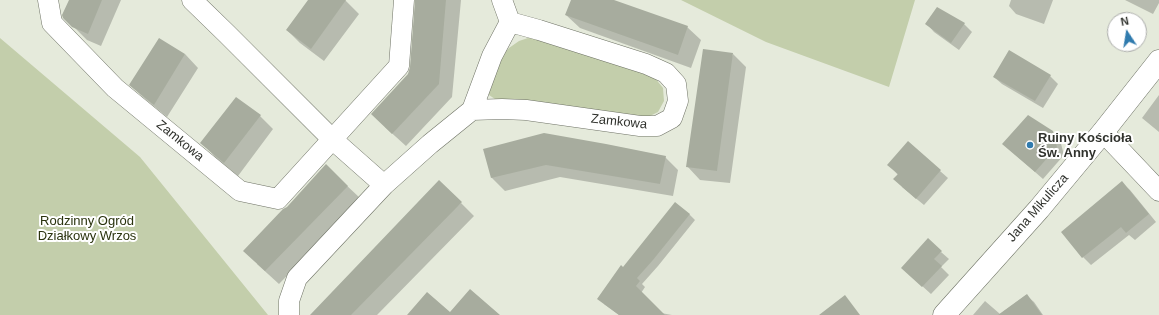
<!DOCTYPE html>
<meta charset="utf-8">
<style>
body{margin:0}
#map{position:relative;width:1159px;height:315px;overflow:hidden;background:#e5eadb;font-family:Arial,sans-serif}
canvas{display:block}
.north{position:absolute;left:1107px;top:12px;width:40px;height:40px;box-sizing:border-box;background:#fff;border:1px solid #acadab;border-radius:50%;rotate:348deg;font-size:11px;font-weight:700;line-height:16px;text-align:center;color:#30322d}
.north::after{content:'';display:block;margin:auto;width:14px;height:18px;background:#307bae;clip-path:polygon(50% 0,100% 100%,50% 72%,0 100%)}
</style>
<div id="map">
<canvas width="1159" height="315"></canvas>
<div class="north">N</div>
</div>
<script>
const c = document.querySelector('canvas').getContext('2d');
c.lineJoin = 'round';
function fill(path, color) { c.fillStyle = color; c.fill(path, 'evenodd'); }
const poly = rows => new Path2D(rows.map(r => 'M' + r).join(''));
function trace(path, color, width, dash) { c.strokeStyle = color; c.lineWidth = width; c.lineCap = dash ? 'butt' : 'round'; c.setLineDash(dash || []); c.stroke(path); }
function write(font, color, halo, rows, align = 'center') {
  c.font = font + ' Arial,sans-serif'; c.lineWidth = 4; c.setLineDash([]); c.textBaseline = 'middle'; c.strokeStyle = halo; c.fillStyle = color; for (const [text, x, y, turn = 0] of rows) {
    c.save(); c.translate(x, y); c.rotate((+turn || 0) * Math.PI / 180); c.textAlign = isNaN(turn) ? turn : align; if (halo) c.strokeText(text, 0, 0); c.fillText(text, 0, 0); c.restore();
  }
}
fill(poly([
 [681,0,915,0,889,87,766,42],
 [531,37,628,68,655,78,663,88,664,101,658,112,642,120,495,99,489,95,489,85,500,58,509,48,519,41],
 [0,38,140,157,268,315,0,315]
]), '#c3ceab');
fill(poly([
 [70,0,121,0,101,46,87,40,64,17],
 [309,0,345,0,359,14,324,61,300,43,287,30],
 [417,0,461,0,452,97,406,146,385,127,411,68],
 [572,0,611,0,687,27,701,40,691,68,580,28,566,15],
 [1011,0,1053,0,1044,24,1016,14,1009,6],
 [1125,0,1159,0,1159,3,1153,14],
 [927,24,964,24,972,32,959,50,934,32],
 [185,54,198,68,167,117,144,98,130,85],
 [733,54,746,67,730,183,700,180,687,166],
 [1050,76,1058,84,1043,108,1002,84,994,77],
 [1159,95,1159,132,1142,118],
 [236,98,260,116,273,129,238,176,215,157,202,143],
 [1052,132,1060,140,1064,155,1043,179,1011,151],
 [908,143,948,178,924,205,902,187,898,175,889,165],
 [484,149,665,157,678,170,673,196,560,177,505,191,492,178],
 [326,166,361,199,279,284,257,264,287,208],
 [1122,183,1130,190,1156,222,1135,240,1129,235,1091,265,1083,257],
 [461,203,474,216,377,315,324,315],
 [689,214,695,220,658,266,642,284,645,287,641,293,661,313,672,315,619,315,604,304,623,268],
 [941,252,949,259,941,267,949,275,931,294,910,275],
 [1026,295,1034,302,1043,315,973,315,985,301,1000,314]
]), '#0003');
fill(poly([
 [69,0,102,0,88,34,72,27,63,18,62,15],
 [308,0,346,0,311,49,286,30],
 [415,0,446,0,439,84,392,134,371,114,408,74,410,67],
 [571,0,614,0,688,26,678,55,565,15],
 [937,7,965,23,951,43,925,24],
 [159,38,185,54,154,105,129,85],
 [703,49,733,53,717,171,686,167],
 [1009,50,1051,75,1035,101,993,77],
 [236,97,261,115,224,163,200,143],
 [1028,115,1053,131,1057,147,1035,172,1002,144],
 [544,133,606,144,666,156,660,184,546,165,491,178,483,149],
 [908,141,941,170,916,199,893,179,898,174,887,165],
 [326,164,348,186,265,271,243,251,283,209,287,207],
 [439,180,462,202,351,315,310,315],
 [1122,181,1149,214,1126,233,1121,227,1082,258,1061,232],
 [675,202,690,214,653,260,637,278,640,281,636,286,665,315,619,315,597,299,621,265,623,267],
 [928,238,942,251,934,259,942,266,922,287,901,268],
 [470,289,500,315,407,315,427,292,450,312],
 [1027,294,1042,315,998,315],
 [845,295,860,315,819,315]
]), '#a7ac9e');
const minor = poly([
 [48,0,52,23,115,88,240,191,278,199,399,66,404,0],
 [192,0,227,34,332,139,384,185],
 [472,110,492,56,510,22],
 [1103,132,1159,191],
 [289,315,289,301,297,278,384,185,430,144,472,110,502,109,526,110,640,126,657,126,672,118,678,101,676,84,666,73,646,64,539,30,510,22,502,0]
]);
const tertiary = poly([
 [944,315,1039,209,1103,132,1159,61]
]);
trace(minor, '#6e7265', 21);
trace(tertiary, '#6e7265', 23);
trace(minor, '#fff', 20);
trace(tertiary, '#fff', 22);
for (const [x, y, r, color] of [
 [1030,145,4,"#307bae"]
]) { const dot = new Path2D(); dot.arc(x, y, r, 0, 2 * Math.PI); c.fillStyle = color; c.fill(dot); trace(dot, '#fff', 1.5); }
write('13px', '#30322d', '#fff', [
 ["Zamkowa",619,122,6],
 ["Zamkowa",180,141,39],
 ["Jana Mikulicza",1038,208,-49]
]);
write('bold 13px', '#30322d', '#fff', [
 ["Ruiny Kościoła",1038,138],
 ["Św. Anny",1038,153]
], 'left');
write('13px', '#2a330e', '#fff', [
 ["Rodzinny Ogród",87,221],
 ["Działkowy Wrzos",87,236]
]);
</script>
